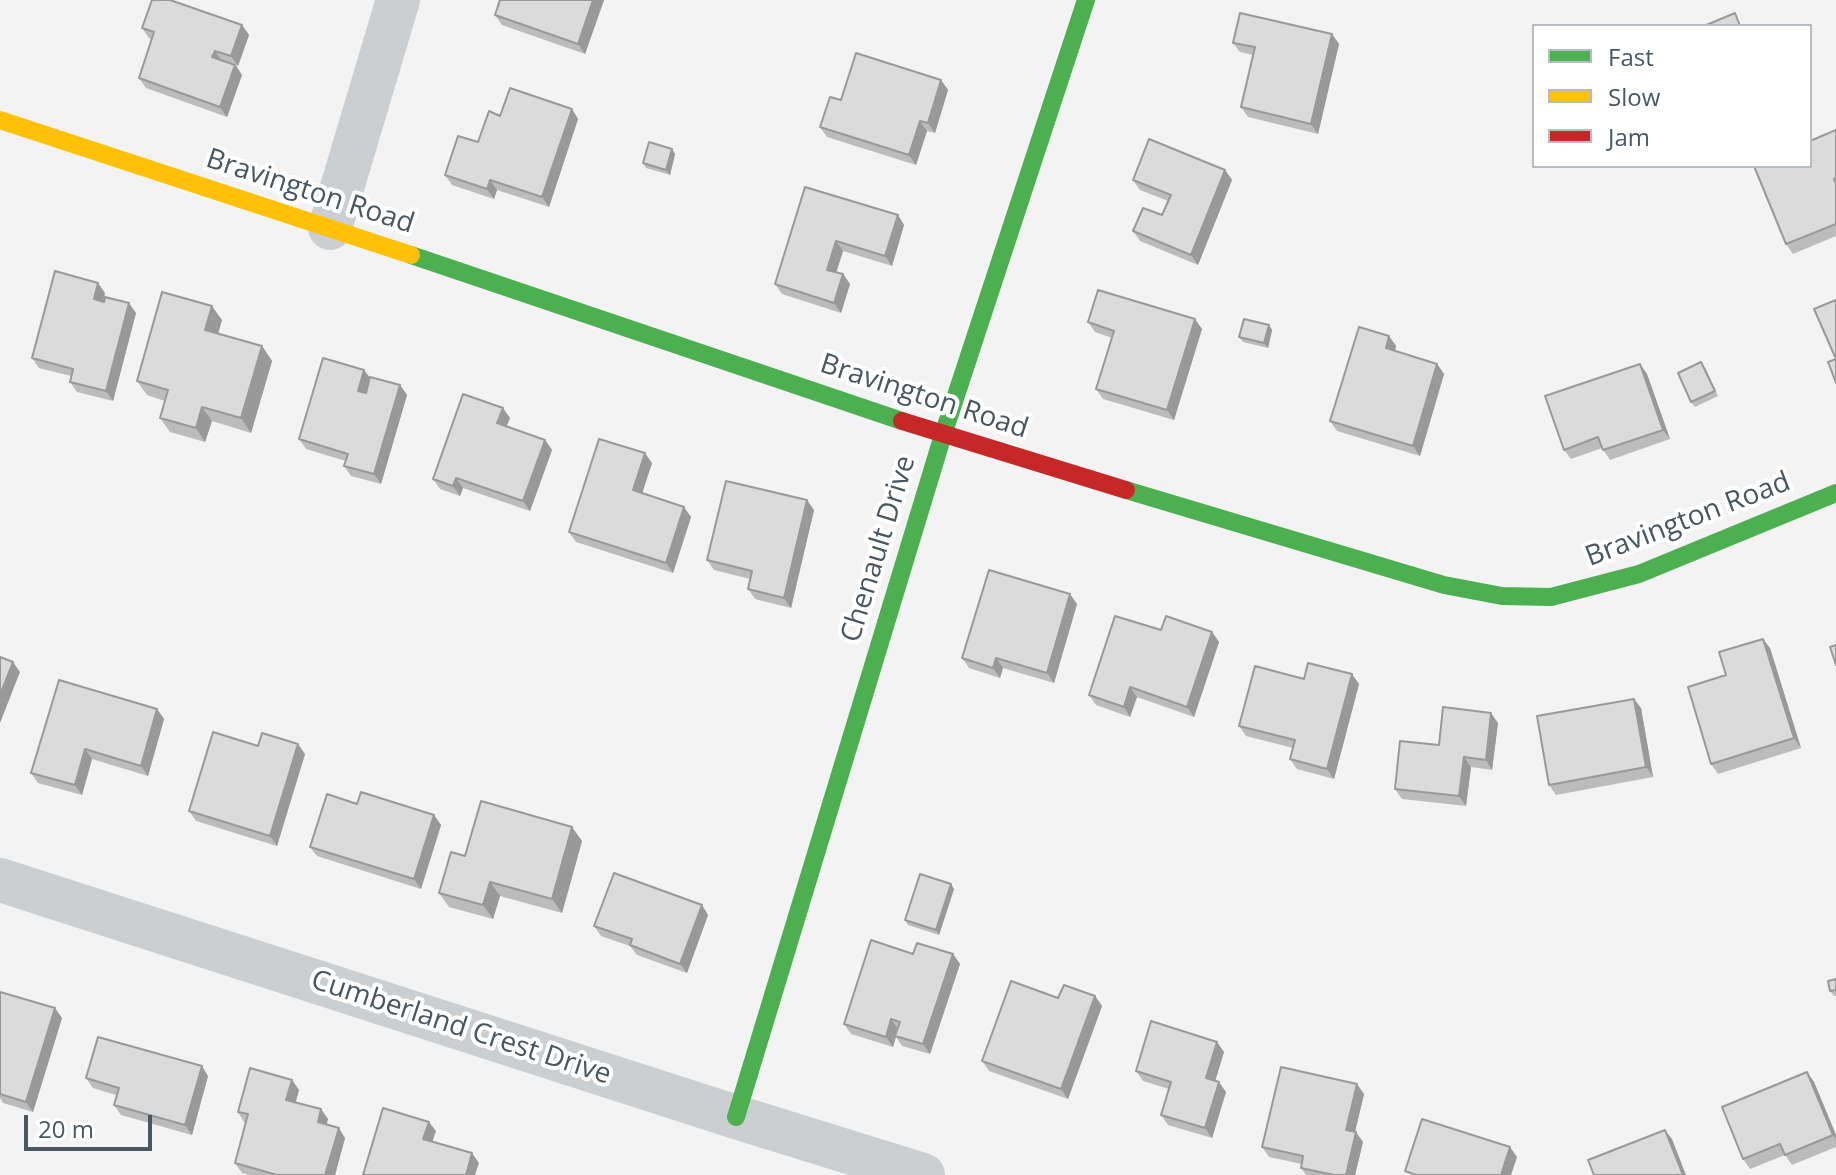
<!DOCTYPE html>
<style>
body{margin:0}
#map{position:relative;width:1836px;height:1175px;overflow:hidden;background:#f3f3f3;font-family:"Open Sans",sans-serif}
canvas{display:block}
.legend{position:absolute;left:1532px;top:24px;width:280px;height:144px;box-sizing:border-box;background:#fff;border:2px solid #b6bcc0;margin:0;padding:10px 14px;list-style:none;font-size:24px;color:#485761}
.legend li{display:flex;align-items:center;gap:16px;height:40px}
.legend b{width:40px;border:2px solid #b6bcc0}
.scale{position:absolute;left:24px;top:1115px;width:128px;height:36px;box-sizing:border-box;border:4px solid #485761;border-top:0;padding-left:10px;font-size:24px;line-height:28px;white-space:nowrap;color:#485761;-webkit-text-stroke:6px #fff;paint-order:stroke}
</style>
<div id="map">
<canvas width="1836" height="1175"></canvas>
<ul class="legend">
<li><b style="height:10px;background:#4caf50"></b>Fast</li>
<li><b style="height:10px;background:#ffc107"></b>Slow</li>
<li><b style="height:10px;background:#c62828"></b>Jam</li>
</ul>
<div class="scale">20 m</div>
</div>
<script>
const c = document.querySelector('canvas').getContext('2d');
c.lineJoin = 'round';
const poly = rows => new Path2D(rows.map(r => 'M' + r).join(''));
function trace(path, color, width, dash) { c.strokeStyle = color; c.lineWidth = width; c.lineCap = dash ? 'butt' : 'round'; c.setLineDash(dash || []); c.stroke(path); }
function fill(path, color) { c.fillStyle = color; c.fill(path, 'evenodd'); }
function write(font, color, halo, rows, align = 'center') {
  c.font = font + ' "Open Sans",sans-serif'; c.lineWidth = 8; c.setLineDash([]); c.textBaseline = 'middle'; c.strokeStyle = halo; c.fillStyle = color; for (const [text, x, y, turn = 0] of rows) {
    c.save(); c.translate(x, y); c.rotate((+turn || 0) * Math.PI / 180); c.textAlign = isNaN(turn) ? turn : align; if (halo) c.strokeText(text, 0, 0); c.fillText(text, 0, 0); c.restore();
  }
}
trace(poly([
 [330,228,398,0],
 [0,880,736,1117,923,1175]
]), '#cccfd2', 44);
trace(poly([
 [411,255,902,421],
 [1126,490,1444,585,1502,596,1551,597,1639,574,1836,493],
 [736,1117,943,435,1086,0]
]), '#4caf50', 18);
trace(poly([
 [0,120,411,255]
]), '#ffc107', 18);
trace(poly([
 [902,421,1126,490]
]), '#c62828', 18);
fill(poly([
 [604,0,585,54,502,25,495,15],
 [242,25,249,35,238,66,236,65,242,75,227,117,146,88,139,78,152,39,149,38,142,28],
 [1332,34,1339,44,1318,134,1248,117,1241,107,1253,55,1240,52,1233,43],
 [941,80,948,90,935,133,927,131,916,165,827,137,820,127,841,100],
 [572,109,578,119,549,207,497,190,494,199,452,185,445,175,478,142,500,116],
 [1836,130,1836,236,1793,254,1786,244],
 [672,149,675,154,670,175,646,168,643,163],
 [1225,170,1232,180,1198,265,1140,241,1133,231,1162,215,1168,201,1140,190,1133,180],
 [805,187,898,215,904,225,892,266,843,251,836,272,843,274,850,284,841,313,782,294,775,284],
 [105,293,103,301,136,313,113,401,77,392,70,382,71,376,39,368,32,358],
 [222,320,218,334,262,346,272,361,251,433,212,421,205,442,170,432,160,418,165,401,147,395,137,381],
 [1088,322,1202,329,1174,420,1103,399,1096,389,1112,338,1095,332],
 [1269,325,1272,330,1268,348,1243,342,1239,337],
 [1389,336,1396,346,1395,351,1437,364,1444,374,1420,456,1337,431,1330,421],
 [1640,364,1647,374,1670,439,1610,460,1602,448,1571,459,1564,450],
 [1705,367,1718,396,1695,407,1691,402],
 [364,370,370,378,400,385,407,395,381,484,351,476,344,466,346,461,306,449,299,439],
 [510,418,506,426,545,440,552,450,530,511,463,488,460,496,440,489,433,479],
 [652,463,642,493,691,517,673,573,576,542,569,532],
 [814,510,791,608,755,599,748,589,750,579,714,570,707,560],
 [1077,604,1054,683,1003,668,1000,678,969,668,962,658],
 [1161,630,1212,632,1219,642,1194,717,1137,697,1130,717,1096,705,1089,695],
 [1770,648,1801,748,1718,774,1711,764],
 [1304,679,1359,684,1334,779,1297,769,1290,759,1293,748,1246,736,1239,726],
 [1641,708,1653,777,1556,795,1549,785],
 [157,709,164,719,148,776,92,759,82,795,38,783,31,773],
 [1498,723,1492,770,1471,767,1466,806,1402,799,1395,789,1439,745],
 [305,754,277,846,196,821,189,811],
 [357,804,434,815,441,825,421,889,317,856,310,847],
 [582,841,562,913,500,896,493,919,449,907,439,893,465,856],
 [954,889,939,935,908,925,905,920],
 [702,905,708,915,687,973,637,955,630,946,601,936,594,926],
 [913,954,953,954,960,964,930,1054,902,1046,896,1037,893,1047,851,1034,844,1024],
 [1836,979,1836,996,1834,996,1830,991],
 [0,992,62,1018,33,1112,3,1103,0,1098],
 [1095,996,1102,1006,1068,1099,989,1071,982,1061,1058,998],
 [1217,1042,1224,1052,1215,1081,1226,1092,1212,1138,1168,1125,1161,1115,1169,1089,1143,1081,1136,1071],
 [208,1076,192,1135,121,1115,114,1105,116,1095,93,1088,86,1078],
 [292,1080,299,1090,296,1102,321,1109,328,1119,326,1125,345,1138,335,1175,250,1175,242,1173,235,1163,246,1122,244,1122,238,1112],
 [1814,1082,1836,1135,1836,1147,1792,1165,1785,1155,1750,1169,1743,1159],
 [1364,1094,1355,1132,1363,1142,1355,1175,1306,1175,1301,1168,1302,1164,1269,1157,1262,1147]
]), '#bcbcbd');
fill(poly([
 [593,0,604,0,585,54,578,44],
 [242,25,249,35,238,66,231,56],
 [1332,34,1339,44,1318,134,1311,124],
 [215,51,222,61,212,57],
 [235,65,242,75,227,117,220,107],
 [941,80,948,90,935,133,928,123],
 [572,109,578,119,549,207,542,197],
 [920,121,927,131,916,165,909,155],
 [672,149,675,154,670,175,666,170],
 [1225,170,1232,180,1198,265,1191,255],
 [490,180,497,190,494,199,487,189],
 [898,215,904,225,892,266,885,256],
 [836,241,843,251,834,280,827,270],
 [843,274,850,284,841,313,834,303],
 [98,283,105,293,101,309,94,299],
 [129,303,136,313,113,401,106,391],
 [212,306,222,320,215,344,205,330],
 [1195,319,1202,329,1174,420,1167,410],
 [1269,325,1272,330,1268,348,1264,343],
 [1389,336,1396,346,1393,358,1386,348],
 [262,346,272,361,251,433,241,418],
 [1437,364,1444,374,1420,456,1413,446],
 [1640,364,1647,374,1670,439,1663,430],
 [364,370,371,379,365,401,358,391],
 [400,385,407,395,381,484,374,474],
 [202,407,212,421,205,442,196,428],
 [503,408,510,418,504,433,497,423],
 [545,440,552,450,530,511,523,501],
 [645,453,652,463,640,500,633,490],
 [456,478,463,488,460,496,453,486],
 [807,500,814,510,791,608,784,598],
 [684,507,691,517,673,573,666,563],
 [1070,594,1077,604,1054,683,1047,673],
 [1212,632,1219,642,1194,717,1187,707],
 [1763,639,1770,648,1801,748,1794,738],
 [996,658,1003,668,1000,678,993,668],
 [13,662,20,672,0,723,0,695],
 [1352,674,1359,684,1334,779,1327,769],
 [1130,687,1137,697,1130,717,1124,707],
 [1634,699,1641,708,1653,777,1646,767],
 [157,709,164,719,148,776,141,766],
 [1491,713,1498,723,1492,770,1486,760],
 [298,744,305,754,277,846,270,836],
 [85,749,92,759,82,795,75,785],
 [1464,757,1471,767,1466,806,1459,796],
 [434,815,441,825,421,889,414,879],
 [572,827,582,841,562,913,552,899],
 [490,882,500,896,493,919,483,905],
 [951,884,954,889,939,935,936,930],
 [702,905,708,915,687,973,680,964],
 [953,954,960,964,930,1054,923,1044],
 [1095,996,1102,1006,1068,1099,1061,1089],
 [55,1008,62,1018,33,1112,26,1102],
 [891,1019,898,1029,893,1047,886,1037],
 [1217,1042,1224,1052,1213,1088,1206,1078],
 [202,1066,208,1076,192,1135,185,1125],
 [1807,1072,1814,1082,1836,1135,1836,1139,1833,1135],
 [292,1080,299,1090,293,1110,286,1100],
 [1219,1082,1226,1092,1212,1138,1205,1128],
 [1357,1084,1364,1094,1353,1140,1346,1130],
 [321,1109,328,1119,325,1132,318,1122],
 [429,1122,436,1131,430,1149,423,1139],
 [339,1128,345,1138,335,1175,325,1175],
 [1665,1130,1672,1139,1686,1175,1683,1175],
 [1356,1132,1363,1142,1355,1175,1346,1175],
 [1510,1147,1517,1157,1511,1175,1501,1175],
 [472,1153,479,1163,475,1175,466,1175]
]), '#99999a');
const building = poly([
 [152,0,170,0,242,25,231,56,215,51,212,57,235,65,220,107,139,78,154,32,142,28,152,0],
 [500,0,593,0,578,44,495,15,500,0],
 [1240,13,1332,34,1311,124,1241,107,1255,47,1233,43,1240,13],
 [1735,13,1740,26,1704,26,1735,13],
 [856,53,941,80,928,123,920,121,909,155,820,127,830,97,841,100,856,53],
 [510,88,572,109,542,197,490,180,487,189,445,175,458,136,478,142,489,111,500,116,510,88],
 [1836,130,1836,178,1834,179,1836,184,1836,224,1786,244,1754,166,1810,166,1810,141,1836,130],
 [1149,139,1225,170,1191,255,1133,231,1143,208,1162,215,1171,195,1133,180,1149,139],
 [649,142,672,149,666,170,643,163,649,142],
 [805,187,898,215,885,256,836,241,827,270,843,274,834,303,775,284,805,187],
 [55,271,98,283,94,299,104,302,105,297,129,303,106,391,70,382,73,369,32,358,55,271],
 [1098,290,1195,319,1167,410,1096,389,1114,331,1088,322,1098,290],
 [162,292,212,306,205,330,262,346,241,418,202,407,196,428,160,418,168,390,137,381,162,292],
 [1836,300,1836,383,1828,362,1836,359,1814,309,1836,300],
 [1244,319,1269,325,1264,343,1239,337,1244,319],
 [1359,327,1389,336,1386,348,1437,364,1413,446,1330,421,1359,327],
 [323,358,364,370,358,391,366,393,370,377,400,385,374,474,344,466,348,454,299,439,323,358],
 [1701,362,1715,391,1691,402,1678,373,1701,362],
 [1640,364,1663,430,1603,450,1598,437,1564,450,1545,396,1640,364],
 [463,394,503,408,497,423,545,440,523,501,456,478,453,486,433,479,463,394],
 [599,439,645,453,633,490,684,507,666,563,569,532,599,439],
 [726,481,807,500,784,598,748,589,752,571,707,560,726,481],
 [989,570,1070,594,1047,673,996,658,993,668,962,658,989,570],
 [1115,616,1161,630,1166,616,1212,632,1187,707,1130,687,1124,707,1089,695,1115,616],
 [1763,639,1794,738,1711,764,1688,687,1726,675,1719,652,1763,639],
 [1836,645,1836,665,1830,647,1836,645],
 [0,657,13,662,0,695,0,657],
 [1308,663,1352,674,1327,769,1290,759,1295,740,1239,726,1255,666,1304,679,1308,663],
 [59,680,157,709,141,766,85,749,75,785,31,773,59,680],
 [1634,699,1646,767,1549,785,1537,716,1634,699],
 [1443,707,1491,713,1486,760,1464,757,1459,796,1395,789,1400,741,1439,745,1443,707],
 [213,732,258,746,262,733,298,744,270,836,189,811,213,732],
 [361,792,434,815,414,879,310,847,327,794,357,804,361,792],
 [481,801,572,827,552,899,490,882,483,905,439,893,451,852,465,856,481,801],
 [614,873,702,905,680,964,630,945,632,939,594,926,614,873],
 [920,874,951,884,936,930,905,920,920,874],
 [871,940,913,954,917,943,953,954,923,1044,895,1036,900,1022,891,1019,886,1037,844,1024,871,940],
 [1836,979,1836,990,1830,991,1828,981,1836,979],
 [1011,981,1058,998,1064,985,1095,996,1061,1089,982,1061,1011,981],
 [0,992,55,1008,26,1102,0,1094,0,992],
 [1151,1021,1217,1042,1206,1078,1219,1082,1205,1128,1161,1115,1171,1082,1136,1071,1151,1021],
 [98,1037,202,1066,185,1125,114,1105,119,1088,86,1078,98,1037],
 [1281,1067,1357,1084,1346,1130,1356,1132,1346,1175,1334,1175,1301,1168,1303,1156,1262,1147,1281,1067],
 [250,1068,292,1080,286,1100,321,1109,318,1122,339,1128,325,1175,277,1175,235,1163,248,1114,238,1112,250,1068],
 [1807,1072,1833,1135,1785,1155,1780,1144,1743,1159,1722,1107,1807,1072],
 [383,1108,429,1122,423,1139,472,1153,466,1175,363,1175,383,1108],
 [1422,1119,1510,1147,1501,1175,1416,1175,1405,1171,1422,1119],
 [1665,1130,1683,1175,1594,1175,1588,1160,1665,1130]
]);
fill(building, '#dbdbdc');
trace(building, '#99999a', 2);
write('28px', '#485761', '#fff', [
 ["Bravington Road",310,192,18],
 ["Bravington Road",924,397,18],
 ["Bravington Road",1688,520,-21],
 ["Chenault Drive",879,549,-73],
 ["Cumberland Crest Drive",461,1028,18]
]);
</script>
